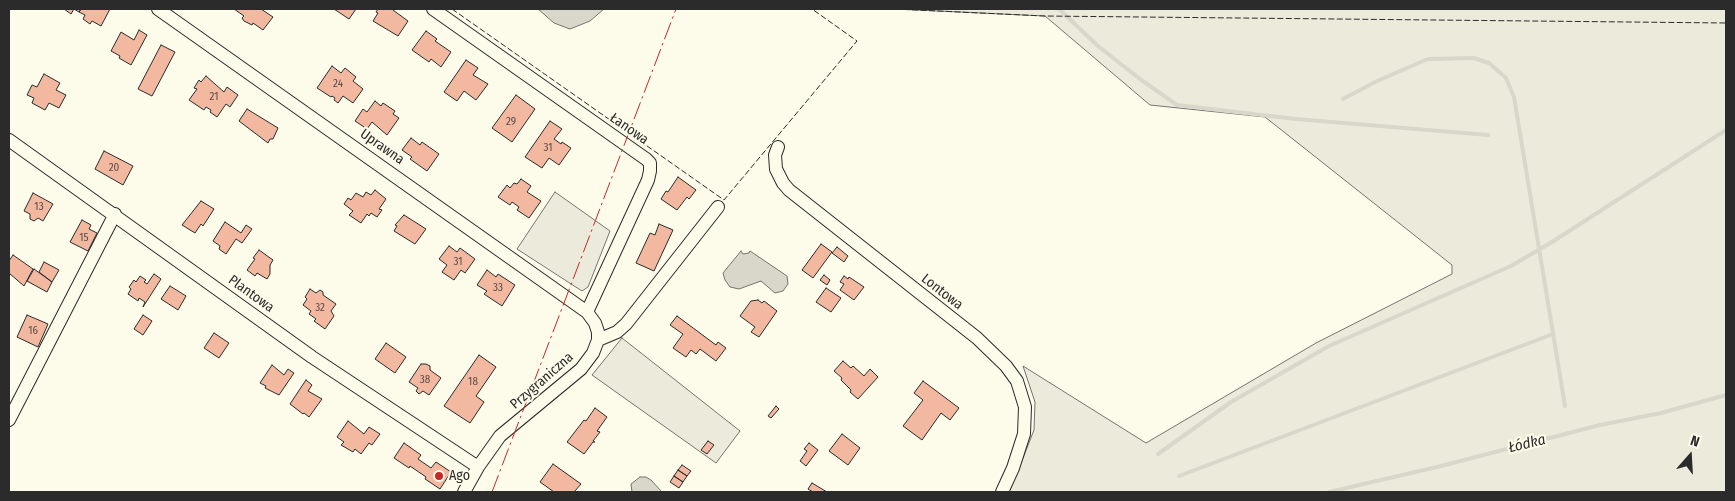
<!DOCTYPE html>
<meta charset="utf-8">
<style>
body{margin:0}
#map{position:relative;width:1735px;height:501px;overflow:hidden;background:#fdfbea;font-family:"Fira Sans Condensed",sans-serif}
canvas{display:block}
.frame{position:absolute;inset:0;border:10px solid #2b2b2b;pointer-events:none}
.north{position:absolute;left:1665px;top:431px;width:50px;height:50px;-webkit-text-stroke:4px #fdfbea;paint-order:stroke;rotate:19deg;font-size:14px;font-weight:700;line-height:20px;text-align:center;color:#2b2b2b}
.north::after{content:'';display:block;margin:auto;width:18px;height:22px;background:#2b2b2b;clip-path:polygon(50% 0,100% 100%,50% 72%,0 100%)}
</style>
<div id="map">
<canvas width="1735" height="501"></canvas>
<div class="frame"></div>
<div class="north">N</div>
</div>
<script>
const c = document.querySelector('canvas').getContext('2d');
c.lineJoin = 'round';
function fill(path, color) { c.fillStyle = color; c.fill(path, 'evenodd'); }
const poly = rows => new Path2D(rows.map(r => 'M' + r).join(''));
function trace(path, color, width, dash) { c.strokeStyle = color; c.lineWidth = width; c.lineCap = dash ? 'butt' : 'round'; c.setLineDash(dash || []); c.stroke(path); }
function write(font, color, halo, rows, align = 'center') {
  c.font = font + ' "Fira Sans Condensed",sans-serif'; c.lineWidth = 4; c.setLineDash([]); c.textBaseline = 'middle'; c.strokeStyle = halo; c.fillStyle = color; for (const [text, x, y, turn = 0] of rows) {
    c.save(); c.translate(x, y); c.rotate((+turn || 0) * Math.PI / 180); c.textAlign = isNaN(turn) ? turn : align; if (halo) c.strokeText(text, 0, 0); c.fillText(text, 0, 0); c.restore();
  }
}
const green = poly([
 [895,9,1726,9,1726,492,1006,492,1023,458,1034,430,1035,402,1023,366,1146,443,1316,343,1452,274,1452,265,1265,117,1150,105,1045,16,895,9],
 [555,192,610,231,588,287,582,291,517,249,555,192],
 [622,338,740,431,716,463,592,375,622,338]
]);
fill(green, '#ecebdb');
trace(green, '#74746e', 1);
const water = poly([
 [538,9,604,9,590,21,570,29,554,23,538,9],
 [741,251,743,254,749,253,750,251,787,276,788,284,783,291,775,293,761,281,739,289,730,287,725,280,723,273,741,251],
 [640,477,646,477,651,480,662,492,632,492,631,484,640,477]
]);
fill(water, '#d8d7c9');
trace(water, '#74746e', 1);
trace(poly([
 [1059,9,1098,46,1140,79,1177,105,1296,119,1488,135],
 [1343,99,1377,81,1428,59,1474,58,1489,63,1506,78,1514,97,1565,406],
 [1158,454,1231,402,1329,346,1511,266,1552,242,1726,130],
 [1179,476,1553,334],
 [1329,492,1437,467,1600,425,1661,413,1726,395]
]), '#d8d7c9', 4);
const building = poly([
 [64,9,81,9,79,12,74,9,71,14,64,9],
 [81,9,110,9,101,26,92,21,90,24,83,19,85,15,79,12,81,9],
 [234,9,261,9,273,17,263,30,253,23,252,25,244,21,242,18,244,16,234,9],
 [334,9,356,9,349,19,334,9],
 [378,9,394,9,393,10,408,21,398,36,373,21,378,13,376,12,378,9],
 [139,30,147,35,131,65,119,58,120,56,111,51,121,32,134,40,139,30],
 [426,31,437,39,435,41,451,52,441,67,431,59,429,62,412,50,426,31],
 [161,45,175,52,152,96,138,89,161,45],
 [466,60,478,68,473,75,488,84,476,100,464,91,457,101,444,92,466,60],
 [332,66,341,73,345,68,356,77,353,81,363,89,353,103,343,96,338,103,334,100,335,98,332,96,331,97,317,88,332,66],
 [44,74,60,83,56,90,66,95,59,108,49,103,45,110,32,103,34,98,27,95,32,85,37,87,44,74],
 [206,76,224,92,227,87,238,95,230,107,226,104,217,117,210,112,211,110,206,107,204,110,189,100,197,89,194,88,199,80,201,82,206,76],
 [516,95,535,109,512,142,492,128,516,95],
 [375,101,381,106,383,103,395,111,393,114,399,118,387,135,372,122,367,129,355,121,363,109,367,112,375,101],
 [247,109,278,128,273,139,270,139,268,143,239,121,247,109],
 [550,121,562,129,554,139,561,144,562,142,571,148,559,165,549,158,542,168,525,157,550,121],
 [411,138,420,145,422,142,439,154,427,171,410,159,412,157,402,150,411,138],
 [104,151,133,166,123,185,95,169,104,151],
 [678,177,696,190,689,199,687,197,677,210,661,199,666,191,668,192,678,177],
 [521,179,531,186,527,192,541,201,529,218,517,210,519,207,512,202,510,205,498,197,507,185,510,188,514,183,517,184,521,179],
 [375,190,386,199,379,209,382,210,377,217,371,213,369,216,367,214,361,223,349,215,353,211,344,204,348,198,351,200,356,193,363,197,366,192,371,195,375,190],
 [33,193,53,204,43,221,38,218,34,221,30,219,30,214,24,211,33,193],
 [201,201,214,209,203,226,201,224,195,233,182,225,201,201],
 [404,215,426,229,415,244,394,231,397,226,395,225,404,215],
 [82,220,91,225,89,229,97,233,88,251,70,242,82,220],
 [225,222,241,233,246,225,252,229,242,243,236,239,226,254,219,249,220,246,213,241,225,222],
 [659,224,673,230,654,271,636,263,650,233,655,235,659,224],
 [821,244,832,252,813,278,802,270,821,244],
 [449,246,457,252,460,248,475,259,465,273,461,270,454,280,442,272,447,265,439,259,449,246],
 [837,247,848,256,844,262,832,253,837,247],
 [259,250,273,260,270,265,270,274,267,279,257,273,255,276,247,270,255,259,253,258,259,250],
 [13,255,33,269,24,286,9,273,9,261,13,255],
 [44,262,59,270,52,282,39,272,44,262],
 [34,269,52,282,47,292,27,281,34,269],
 [487,270,496,277,498,274,515,285,502,306,484,294,487,291,477,285,487,270],
 [154,274,161,279,143,307,145,302,139,298,138,301,128,294,131,289,129,287,134,280,136,282,140,276,146,280,144,282,147,284,154,274],
 [824,275,830,280,827,285,820,280,824,275],
 [844,276,848,279,849,277,864,287,854,300,840,290,844,284,840,282,844,276],
 [170,286,186,296,178,310,161,299,170,286],
 [826,288,841,298,831,312,816,302,826,288],
 [310,289,316,293,320,290,323,292,323,295,336,304,331,311,334,316,325,329,314,321,316,319,309,314,311,311,303,305,307,299,305,297,310,289],
 [758,300,762,303,764,301,777,311,759,337,751,332,755,327,740,316,751,301,758,300],
 [27,315,48,324,38,347,17,337,27,315],
 [143,315,152,321,143,335,134,329,143,315],
 [677,316,716,345,718,342,726,348,716,361,700,349,696,354,691,350,686,357,673,348,683,334,670,325,677,316],
 [214,333,229,343,219,358,204,348,214,333],
 [386,343,406,357,395,373,375,359,386,343],
 [479,355,496,367,476,396,484,402,470,423,444,406,479,355],
 [843,361,851,368,853,366,864,376,870,369,878,377,858,399,850,392,851,390,841,380,842,378,834,371,843,361],
 [421,364,426,364,430,366,430,370,441,378,429,395,423,391,419,394,416,391,418,388,409,382,421,364],
 [272,365,284,375,288,369,294,373,279,395,265,388,266,386,260,383,272,365],
 [306,380,312,385,308,391,322,399,309,417,304,413,303,414,290,404,306,380],
 [923,381,959,408,950,420,941,413,922,440,903,426,923,400,914,393,923,381],
 [776,406,779,409,771,418,768,416,776,406],
 [595,408,607,417,597,431,600,432,593,441,595,442,593,442,584,454,567,442,584,420,586,421,595,408],
 [348,421,364,434,369,427,380,434,372,445,369,443,361,454,355,449,353,452,341,445,344,442,337,437,348,421],
 [842,434,860,448,848,465,829,451,842,434],
 [708,441,714,445,707,454,701,450,708,441],
 [404,443,421,455,418,459,431,468,436,462,451,472,440,489,425,479,426,477,410,466,409,468,394,458,404,443],
 [809,443,818,450,806,466,800,461,807,451,804,449,809,443],
 [553,464,581,484,574,492,554,492,540,482,553,464],
 [682,465,691,471,687,476,678,470,682,465],
 [678,470,687,476,683,482,674,476,678,470],
 [674,476,683,482,679,488,670,482,674,476],
 [812,483,827,492,813,492,808,489,812,483]
]);
fill(building, '#f2b8a0');
trace(building, '#2b2b2b', 1);
const minor = poly([
 [158,9,587,312],
 [433,9,646,159,650,163,650,171,648,180,587,312,595,323,598,332,598,340,593,353,581,369,500,436,478,467,464,492],
 [9,140,312,357,478,467],
 [778,147,775,155,776,169,783,183,789,190,977,338,1006,366,1017,381,1025,407,1024,434,1013,468,1002,492],
 [598,340,617,332,626,324,718,207],
 [9,420,115,214]
]);
trace(minor, '#2b2b2b', 14);
trace(minor, '#fdfbea', 12);
trace(poly([
 [452,9,724,200,857,41,812,9],
 [895,9,1044,16,1726,23]
]), '#2b2b2b', 1, [6, 2.5]);
trace(poly([
 [492,492,676,9]
]), '#c62828', 1, [18, 4, 2.5, 4]);
for (const [x, y, r, color] of [
 [439,476,5,"#c62828"]
]) { const dot = new Path2D(); dot.arc(x, y, r, 0, 2 * Math.PI); c.fillStyle = color; c.fill(dot); trace(dot, '#fdfbea', 2); }
write('11px', '#5d4e48', null, [
 ["24",338,84],
 ["21",214,97],
 ["29",511,122],
 ["31",548,148],
 ["20",114,168],
 ["13",39,207],
 ["15",84,238],
 ["31",458,262],
 ["33",498,288],
 ["32",320,308],
 ["16",33,331],
 ["38",425,380],
 ["18",473,382]
]);
write('14px', '#2b2b2b', '#fdfbea', [
 ["Łanowa",629,129,35],
 ["Uprawna",382,147,35],
 ["Lontowa",942,292,38],
 ["Plantowa",251,294,36],
 ["Przygraniczna",542,381,-41]
]);
write('14px', '#2b2b2b', '#fdfbea', [
 ["Ago",449,476]
], 'left');
write('italic 15px', '#2b2b2b', '#fdfbea', [
 ["Łódka",1527,444,-14]
]);
</script>
